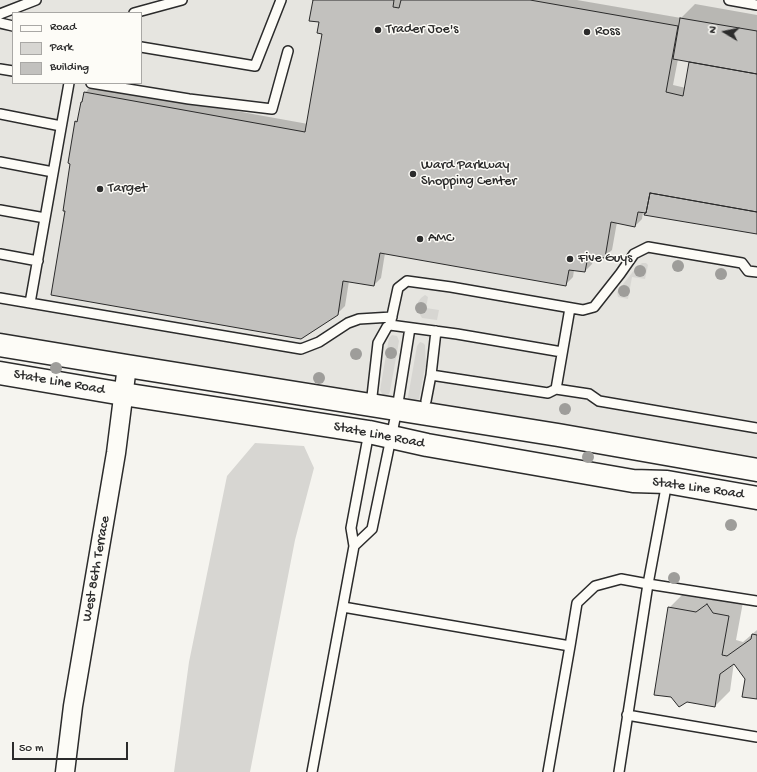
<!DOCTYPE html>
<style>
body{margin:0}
#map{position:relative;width:757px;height:772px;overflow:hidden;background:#f5f4ef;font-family:"Gochi Hand",sans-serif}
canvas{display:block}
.legend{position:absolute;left:12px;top:12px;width:130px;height:72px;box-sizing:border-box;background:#fdfcf7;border:1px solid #a9a8a5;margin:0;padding:5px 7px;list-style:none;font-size:12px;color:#2b2b2b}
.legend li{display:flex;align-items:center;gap:8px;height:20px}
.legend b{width:20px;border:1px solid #a9a8a5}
.north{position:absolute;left:705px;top:12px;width:40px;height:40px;-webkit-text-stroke:3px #fdfcf7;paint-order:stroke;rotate:280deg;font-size:11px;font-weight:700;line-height:16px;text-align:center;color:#2b2b2b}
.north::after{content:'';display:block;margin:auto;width:14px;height:18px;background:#2b2b2b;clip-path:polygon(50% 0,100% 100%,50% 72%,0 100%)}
.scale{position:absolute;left:12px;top:742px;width:116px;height:18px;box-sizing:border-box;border:2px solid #2b2b2b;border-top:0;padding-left:5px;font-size:12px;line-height:14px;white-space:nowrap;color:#2b2b2b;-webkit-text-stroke:3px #fdfcf7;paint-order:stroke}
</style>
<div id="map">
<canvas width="757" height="772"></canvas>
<ul class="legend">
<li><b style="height:5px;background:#fdfcf7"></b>Road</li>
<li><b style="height:11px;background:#d7d6d2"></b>Park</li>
<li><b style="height:11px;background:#c2c1be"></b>Building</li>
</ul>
<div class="north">N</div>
<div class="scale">50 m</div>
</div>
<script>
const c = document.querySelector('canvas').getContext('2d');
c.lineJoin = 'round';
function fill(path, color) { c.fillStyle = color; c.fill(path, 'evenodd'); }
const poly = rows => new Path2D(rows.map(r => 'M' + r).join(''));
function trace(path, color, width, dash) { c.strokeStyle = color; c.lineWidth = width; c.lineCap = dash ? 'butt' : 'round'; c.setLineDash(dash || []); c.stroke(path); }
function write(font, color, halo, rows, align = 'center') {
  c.font = font + ' "Gochi Hand",sans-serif'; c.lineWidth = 3; c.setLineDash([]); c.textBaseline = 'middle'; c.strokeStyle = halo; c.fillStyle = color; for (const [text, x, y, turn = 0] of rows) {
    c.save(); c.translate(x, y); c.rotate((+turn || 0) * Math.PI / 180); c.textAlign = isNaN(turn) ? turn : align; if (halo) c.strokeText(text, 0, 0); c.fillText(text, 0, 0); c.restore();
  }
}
fill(poly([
 [0,0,757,0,757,461,0,341],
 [13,13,141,13,141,83,13,83]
]), '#e6e5e0');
fill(poly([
 [642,263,646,263,648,265,645,279,632,277,628,299,618,297,617,292,635,269],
 [425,295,428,297,426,308,439,310,437,320,422,318,418,311,417,306,418,302,421,298],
 [392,335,397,336,399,341,390,391,389,394,385,396,382,394,380,390,389,338],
 [420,342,423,343,425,345,426,367,425,367,419,399,413,399,419,400,418,405,408,401,408,397,417,346],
 [255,443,304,446,314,468,295,540,250,772,174,772,189,662,227,476]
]), '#d7d6d2');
fill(poly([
 [314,0,577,0,681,18,695,4,757,15,757,233,643,212,642,219,635,226,617,222,612,250,604,257,594,256,592,264,585,271,574,270,573,277,566,284,385,253,381,278,374,285,349,281,345,306,337,314,66,211,76,122,79,119,85,93,92,85,308,124,323,33],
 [678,59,690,62,686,88,673,85],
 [722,590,727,599,743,602,736,640,743,642,757,630,757,698,746,679,734,662,730,691,715,706,669,608,684,593,711,598]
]), '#0003');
const building = poly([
 [313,0,394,0,393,7,399,8,401,0,530,0,678,26,666,92,683,96,689,62,757,74,757,212,650,193,646,213,638,212,635,227,611,222,605,258,588,256,585,272,569,270,566,286,380,253,374,286,343,281,338,315,301,339,51,295,65,211,63,211,70,164,68,163,75,121,77,122,81,102,82,102,84,92,305,132,322,34,317,33,319,22,309,21,313,0],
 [680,18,757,31,757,74,673,59,680,18],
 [650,193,757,212,757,234,644,215,645,213,646,213,650,193],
 [707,604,713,613,729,616,722,655,727,656,751,639,752,634,757,635,757,699,742,697,745,679,734,664,720,674,715,707,687,702,679,707,671,697,654,695,668,607,696,612,707,604]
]);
fill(building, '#c2c1be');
trace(building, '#2b2b2b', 1);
const service = poly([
 [729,0,757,5],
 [134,13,182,0],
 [0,14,36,0],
 [0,23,13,26],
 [141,47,255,66,281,0],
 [0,69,13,71],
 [91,83,189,99,272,109,288,51],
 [0,114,61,126],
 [0,162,53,172],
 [0,210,45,218],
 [0,254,38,261],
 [0,298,301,349,319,342,348,323,359,319,392,317],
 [30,303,69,83],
 [390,325,457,334,562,352],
 [436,331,431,375,548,393,556,389,589,394,599,401,757,428],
 [556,389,570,308],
 [426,401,431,375],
 [371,405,378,343,387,327,390,325,398,288,407,281,451,287,583,310,594,307,620,274,634,254,648,247,742,263,748,271,757,272],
 [354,546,372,529,397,409,410,328],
 [343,607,570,646,548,772],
 [570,646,577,603,595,586,621,579,648,584,667,482],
 [627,715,757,737],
 [312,772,354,546,351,528,369,432],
 [619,772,648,584,757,601]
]);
const minor = poly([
 [65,772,73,706,116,453,127,366]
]);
const secondary = poly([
 [0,345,127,366,558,435,757,470],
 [0,373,123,394,369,432,427,445,633,481,667,482,757,498]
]);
trace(service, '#2b2b2b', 12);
trace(minor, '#2b2b2b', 21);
trace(secondary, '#2b2b2b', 25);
trace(service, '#fdfcf7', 9);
trace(minor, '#fdfcf7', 18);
trace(secondary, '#fdfcf7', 22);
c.fillStyle = '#9e9d9a';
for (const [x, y] of [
 [678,266],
 [640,271],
 [721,274],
 [624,291],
 [421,308],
 [391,353],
 [356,354],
 [56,368],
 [319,378],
 [565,409],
 [588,457],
 [731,525],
 [674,578]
]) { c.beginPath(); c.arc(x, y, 6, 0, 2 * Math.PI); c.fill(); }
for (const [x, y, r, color] of [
 [378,30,4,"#2b2b2b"],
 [587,32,4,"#2b2b2b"],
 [413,174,4,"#2b2b2b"],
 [100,189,4,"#2b2b2b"],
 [420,239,4,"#2b2b2b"],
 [570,259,4,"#2b2b2b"]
]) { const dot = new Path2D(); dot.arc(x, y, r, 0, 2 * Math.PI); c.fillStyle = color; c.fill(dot); trace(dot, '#fdfcf7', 1.5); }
write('14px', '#2b2b2b', '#fdfcf7', [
 ["Trader Joe's",386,30],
 ["Ross",595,32],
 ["Ward Parkway",421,166],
 ["Shopping Center",421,182],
 ["Target",108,189],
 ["AMC",428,239],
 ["Five Guys",578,259]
], 'left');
write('14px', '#2b2b2b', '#fdfcf7', [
 ["State Line Road",59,383,10],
 ["State Line Road",379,436,11],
 ["State Line Road",698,489,8],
 ["West 86th Terrace",97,569,-80]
]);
</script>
